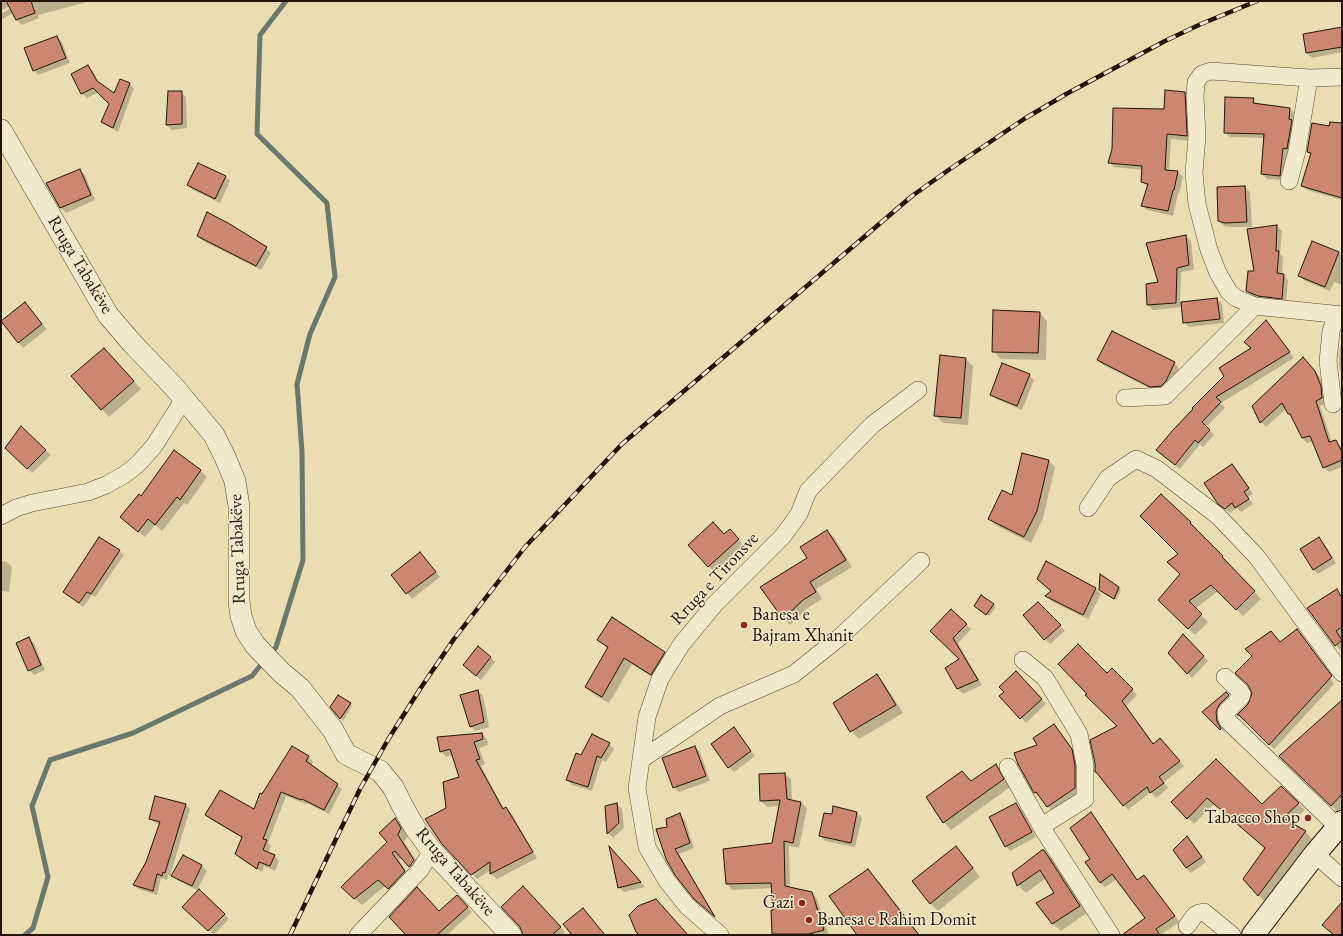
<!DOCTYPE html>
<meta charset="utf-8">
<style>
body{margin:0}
#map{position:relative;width:1343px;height:936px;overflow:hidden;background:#eaddb1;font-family:"EB Garamond",serif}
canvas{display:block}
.frame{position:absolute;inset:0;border:2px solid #241307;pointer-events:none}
</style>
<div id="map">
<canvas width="1343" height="936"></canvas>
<div class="frame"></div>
</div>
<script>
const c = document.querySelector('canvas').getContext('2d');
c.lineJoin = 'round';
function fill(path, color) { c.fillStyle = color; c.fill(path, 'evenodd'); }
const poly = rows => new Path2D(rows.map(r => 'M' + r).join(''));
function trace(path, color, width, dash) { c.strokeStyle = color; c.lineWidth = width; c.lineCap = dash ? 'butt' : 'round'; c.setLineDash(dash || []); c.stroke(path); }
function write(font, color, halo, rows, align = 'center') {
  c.font = font + ' "EB Garamond",serif'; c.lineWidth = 3; c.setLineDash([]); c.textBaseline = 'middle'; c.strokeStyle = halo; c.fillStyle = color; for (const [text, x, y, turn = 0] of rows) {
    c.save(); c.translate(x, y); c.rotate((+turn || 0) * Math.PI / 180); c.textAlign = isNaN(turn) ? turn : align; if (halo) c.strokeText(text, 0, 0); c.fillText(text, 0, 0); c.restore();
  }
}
fill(poly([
 [1,1,91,1,38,15,39,18,22,25,17,20,13,13,3,19,1,18,1,14,14,6,13,4,1,11],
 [1342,28,1342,52,1312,58,1307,53,1304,35],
 [57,37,62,42,70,63,38,75,34,70],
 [88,66,93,71,100,85,114,94,129,83,134,88,118,132,108,126,103,121,110,104,99,92,87,98,82,93],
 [181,92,186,97,187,128,172,130,167,125],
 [1185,93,1190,98,1191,141,1171,139,1169,172,1178,172,1183,177,1179,194,1178,194,1173,216,1147,210,1142,206,1148,187,1142,182,1143,170,1114,167,1109,162],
 [1253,99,1258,105,1290,109,1295,114,1285,180,1267,179,1262,174,1264,138,1230,137,1225,132],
 [1342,124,1342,200,1307,190,1302,185,1311,155,1308,152,1330,127],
 [80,170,85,175,95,200,66,213,61,208,48,184],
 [225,176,230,181,220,203,193,190,188,185],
 [1245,187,1250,192,1252,227,1231,227,1224,226,1219,221],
 [1277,226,1282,231,1280,254,1283,257,1282,275,1283,275,1288,280,1286,303,1263,301,1252,296,1247,291,1255,272,1248,230],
 [198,236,266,248,271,253,261,270,203,241],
 [1186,236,1191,241,1194,270,1181,272,1180,303,1217,299,1222,304,1224,323,1189,327,1184,322,1182,307,1153,310,1148,305],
 [1313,243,1342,254,1342,285,1334,282,1330,291,1305,281,1300,276],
 [25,303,47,329,23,348,2,322],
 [1040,313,1047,321,1046,360,1001,359,993,351],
 [1271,327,1294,358,1221,403,1225,408,1206,427,1214,435,1203,447,1200,444,1180,469,1163,455,1225,376,1252,349],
 [1112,332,1174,363,1179,368,1170,386,1156,391,1103,365,1098,360],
 [1340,347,1342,347,1342,372,1340,370,1339,361],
 [112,357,141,389,109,417,102,409],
 [965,359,973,366,968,425,943,423,935,415],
 [1308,363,1320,377,1325,391,1327,403,1320,406,1332,442,1336,441,1342,449,1342,467,1329,472,1324,467,1313,441,1307,443,1302,438,1293,418,1286,409,1266,427,1261,422],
 [1029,375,1034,380,1022,410,996,399,991,394],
 [21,428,51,455,32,473,6,448],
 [175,452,201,471,207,477,187,505,184,503,162,531,155,525,145,537,128,524,141,497],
 [1023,454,1049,461,1055,467,1043,518,1031,543,995,525,989,519,1013,496],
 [1232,465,1237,470,1253,494,1248,497,1253,504,1241,512,1237,508,1230,513,1224,508],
 [1190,522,1197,529,1196,530,1229,563,1228,564,1261,599,1243,616,1218,591,1195,609,1208,622,1195,635,1159,600,1181,574,1179,555],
 [827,531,834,537,852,567,816,589,822,599,809,607,790,625,783,618,808,559],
 [724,535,735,535,743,545,714,572,689,545],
 [100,539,119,551,124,555,95,597,92,595,83,607,69,596],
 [1319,539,1324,543,1336,563,1318,574,1313,569],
 [425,558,440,577,412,599,393,575],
 [1,561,7,562,12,567,9,592,1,591],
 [1046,562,1096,589,1101,594,1088,619,1051,601,1046,596,1052,591],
 [1119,588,1121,590,1116,600,1102,592],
 [1336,590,1342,596,1342,649,1340,650,1308,608],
 [1038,603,1065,631,1050,644,1045,639],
 [993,605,996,607,989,616,977,608],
 [951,610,971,629,958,643,982,685,963,694,958,689,946,669,960,659,931,631],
 [1297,630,1302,635,1334,684,1274,749,1245,719,1242,720,1238,715,1249,704,1253,693,1253,656,1281,643],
 [1183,636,1208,661,1192,678,1169,653],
 [29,638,34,643,45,670,34,675,29,670],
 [598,640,664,653,671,660,658,681,632,664,609,703,593,694,586,687,608,649],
 [490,657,495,662,481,680,469,670],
 [1112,669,1137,695,1126,706,1154,744,1165,745,1184,766,1164,782,1168,788,1156,798,1151,792,1128,810,1124,805,1118,726,1107,675],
 [1016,673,1046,704,1026,723,1000,696,1005,692],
 [877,675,884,683,903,713,859,739,851,731],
 [478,691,483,696,489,727,475,731,470,726],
 [1226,693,1233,700,1221,717,1222,727,1226,734,1204,712],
 [1342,702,1342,808,1338,812,1280,756],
 [350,703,352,706,343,721,332,707],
 [1054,725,1076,755,1080,793,1052,812,1041,797,1035,793,1019,763,1039,746],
 [734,728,755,756,734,772,729,767],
 [482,734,487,739,488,745,479,748,485,764,481,766,504,809,506,808,512,814,537,858,497,879,491,874,491,870,477,879,443,843,447,808,460,777,453,755,446,757,441,751],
 [609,744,614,749,606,762,602,760,592,791,572,785,567,780,581,756],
 [292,747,309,757,313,762,311,766,342,789,329,814,307,803,306,804,286,796,268,843,271,846,268,853,275,856,279,861,275,871,264,866,262,872,241,859,236,854,242,838,211,820,206,815,255,811],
 [695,747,700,752,710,781,679,792,674,787],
 [1216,760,1262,806,1281,788,1305,810,1291,823,1306,832,1312,839,1265,902,1244,879,1266,849,1214,804,1194,824,1173,802],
 [996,765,1003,773,1010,787,951,830,944,822,962,772,971,782],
 [785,774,791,779,792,801,801,802,807,808,799,848,789,846,790,888,812,893,817,899,829,935,774,935,772,888,732,890,727,884,773,844,780,806,767,807,761,801],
 [185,804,190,809,170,876,168,875,167,880,161,878,157,895,138,889,134,885,146,863,160,825,155,823,150,819],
 [617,804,622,809,624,828,613,838,608,833,606,807],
 [1016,804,1021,809,1036,837,1010,851,1006,846],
 [834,808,857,813,862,818,855,847,825,841,820,836,833,816],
 [680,815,685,820,694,848,679,854,716,918,701,904,676,875,668,827],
 [395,819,402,826,408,836,404,842,421,868,416,873,402,858,399,860,411,879,396,895,385,886,362,905,349,894,388,842],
 [1095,819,1138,881,1148,882,1180,922,1160,935,1124,935,1146,918,1117,879,1105,887,1100,882,1091,859],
 [1187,837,1206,862,1191,873,1186,868,1175,850],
 [1044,851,1052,859,1087,913,1061,931,1053,924,1038,903,1055,893,1046,878,1026,893,1018,885,1013,874],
 [614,852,645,887,624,892,619,887],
 [963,855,980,877,938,911,930,903],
 [183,857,202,866,207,871,197,890,177,880,173,875],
 [868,870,876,878,920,935,858,935],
 [199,891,229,919,214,935,184,907],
 [528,892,565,932,562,935,524,935],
 [457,896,472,912,447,935,406,935,439,912]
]), '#0003');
trace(poly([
 [270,655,276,647,303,560,302,452,297,384,310,334,335,277,327,203,257,134,260,35,286,1],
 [25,935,33,928,48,877,32,806,50,760,133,733,252,676,264,661]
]), '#6a786e', 5);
const building = poly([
 [6,1,31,1,35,13,16,20,6,1],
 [1342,27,1342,47,1306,53,1303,34,1342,27],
 [57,36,66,58,33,71,24,48,57,36],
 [88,65,97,81,114,93,120,79,130,83,113,128,101,122,109,104,93,88,81,94,71,74,88,65],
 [1165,90,1185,92,1187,133,1187,136,1167,134,1165,170,1178,171,1174,190,1173,190,1168,211,1141,206,1148,184,1141,182,1142,166,1108,163,1112,149,1113,108,1164,109,1165,90],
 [168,91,182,91,182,124,166,125,168,91],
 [1225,97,1254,98,1253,103,1290,108,1289,119,1292,120,1287,149,1283,148,1280,176,1261,174,1264,134,1224,133,1225,97],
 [1330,122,1342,123,1342,198,1301,186,1311,153,1307,152,1312,123,1329,126,1330,122],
 [198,163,226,176,215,199,187,185,198,163],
 [80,169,91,195,60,208,46,183,80,169],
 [1245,186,1247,222,1225,223,1218,221,1217,187,1245,186],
 [207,212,228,223,267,247,256,266,197,236,207,212],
 [1277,225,1276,251,1279,251,1277,273,1284,274,1282,299,1258,296,1246,291,1248,271,1254,271,1247,229,1277,225],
 [1186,235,1189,265,1177,268,1176,303,1147,305,1146,284,1158,282,1146,243,1186,235],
 [1312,241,1339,252,1325,287,1298,276,1312,241],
 [1217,298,1220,319,1183,323,1181,302,1217,298],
 [25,302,42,324,18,343,1,321,25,302],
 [993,310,1040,312,1038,353,992,352,993,310],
 [1266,320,1290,352,1216,397,1221,402,1202,422,1210,430,1198,443,1195,440,1175,465,1156,450,1173,430,1193,409,1192,408,1224,376,1219,368,1251,348,1244,342,1266,320],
 [1112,331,1175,362,1166,381,1161,386,1150,387,1097,360,1112,331],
 [104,348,134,381,101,410,71,376,104,348],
 [940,355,966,358,961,418,934,416,940,355],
 [1303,357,1315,371,1321,386,1322,398,1316,401,1329,442,1336,440,1342,452,1342,460,1323,468,1310,436,1302,438,1290,414,1288,414,1282,403,1260,423,1252,406,1303,357],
 [1002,363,1030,374,1017,406,990,395,1002,363],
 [21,426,46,450,27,469,5,448,21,426],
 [174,450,201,470,180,500,177,497,155,525,148,519,138,532,120,517,139,494,141,496,174,450],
 [1022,453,1049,460,1037,511,1024,537,988,519,1002,490,1012,495,1022,453],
 [1232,464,1249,488,1244,492,1249,499,1235,508,1232,503,1225,509,1218,504,1204,483,1232,464],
 [1161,494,1191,522,1190,523,1223,556,1222,557,1255,591,1236,610,1211,585,1189,601,1202,614,1188,629,1158,600,1180,574,1167,562,1178,554,1140,516,1161,494],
 [713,522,724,534,730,529,739,539,708,567,688,545,713,522],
 [827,530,846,560,810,582,816,592,803,600,783,619,760,587,807,558,800,547,827,530],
 [99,537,120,550,91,594,87,592,79,603,63,592,99,537],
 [1319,537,1332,558,1313,570,1300,549,1319,537],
 [420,552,436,572,406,594,391,575,420,552],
 [1046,561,1096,588,1083,615,1045,596,1051,591,1037,579,1046,561],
 [1100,574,1119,587,1114,599,1099,590,1100,574],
 [1337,589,1342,598,1342,627,1336,631,1342,640,1335,646,1307,608,1337,589],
 [981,595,994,604,986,615,974,606,981,595],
 [1038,602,1061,625,1044,640,1023,615,1038,602],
 [951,609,967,624,953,638,978,680,957,689,945,668,959,659,930,631,951,609],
 [612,617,665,652,651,675,624,658,602,697,585,687,608,647,597,640,612,617],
 [1297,629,1332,676,1269,745,1239,715,1237,715,1248,704,1252,693,1248,685,1235,673,1252,656,1245,649,1271,631,1280,642,1297,629],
 [1183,634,1204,656,1187,674,1168,653,1183,634],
 [29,637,41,665,28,671,16,643,29,637],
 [1078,644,1107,673,1112,668,1133,689,1122,701,1153,744,1160,738,1180,761,1159,777,1164,783,1150,793,1147,787,1123,806,1096,772,1095,772,1095,763,1090,740,1117,726,1085,695,1087,694,1058,664,1078,644],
 [478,646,491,657,476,676,463,665,478,646],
 [1016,671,1042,699,1020,719,999,696,1004,692,999,687,1016,671],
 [877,674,896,705,850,732,833,703,877,674],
 [478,690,484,722,470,727,460,695,478,690],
 [1226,692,1229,695,1219,705,1216,712,1217,721,1221,729,1220,730,1202,712,1226,692],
 [338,695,351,703,340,719,330,707,338,695],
 [1342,700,1342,794,1331,806,1279,756,1342,700],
 [1054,724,1072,749,1075,766,1075,788,1047,807,1036,792,1034,793,1018,764,1014,753,1037,745,1033,738,1054,724],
 [734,727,751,751,728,768,711,744,734,727],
 [482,733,483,739,474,742,480,759,476,760,503,809,506,807,533,852,490,874,490,862,471,875,442,844,425,819,446,808,443,782,459,777,450,749,440,752,437,737,482,733],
 [592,734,610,743,601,758,597,756,588,787,566,780,576,753,581,755,592,734],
 [292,746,309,756,306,761,338,784,324,810,302,799,301,800,281,792,263,839,267,840,263,850,275,855,270,866,259,862,257,869,235,854,242,837,205,815,220,790,254,809,260,793,262,794,292,746],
 [695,746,706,776,673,788,662,758,695,746],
 [1216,759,1262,804,1281,786,1299,803,1283,818,1306,831,1258,896,1243,879,1265,848,1207,798,1187,819,1171,802,1216,759],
 [996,764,1004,779,943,823,926,797,962,771,971,781,996,764],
 [785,773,787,799,801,802,793,843,784,841,785,886,812,892,824,930,809,934,772,934,771,910,773,910,771,883,726,884,723,849,772,843,780,800,760,801,759,774,785,773],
 [155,796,186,804,165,873,163,872,162,876,157,874,153,891,133,885,146,862,160,822,149,819,155,796],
 [617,803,619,823,607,834,605,806,617,803],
 [1016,803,1032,832,1005,847,989,817,1016,803],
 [833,806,857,812,851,843,819,836,824,813,832,814,833,806],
 [1091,812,1137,880,1144,875,1175,916,1156,929,1160,935,1122,935,1145,918,1112,874,1100,883,1085,862,1090,859,1070,828,1091,812],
 [680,813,690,843,675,849,715,917,694,899,675,875,666,859,656,829,667,827,666,819,680,813],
 [395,818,401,828,398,835,414,860,409,867,395,851,392,853,405,871,388,889,378,880,354,899,341,887,387,842,379,833,395,818],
 [1187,836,1202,857,1186,868,1173,850,1187,836],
 [609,846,641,882,618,888,609,846],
 [956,846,973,868,930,904,912,881,956,846],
 [1042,850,1044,850,1080,906,1052,924,1036,903,1054,893,1040,870,1017,886,1012,873,1042,850],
 [183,855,202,865,192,886,171,876,183,855],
 [868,869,919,935,857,935,829,896,868,869],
 [523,886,561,927,552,935,523,935,520,927,501,907,523,886],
 [417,887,439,911,457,895,468,907,437,935,406,935,389,917,417,887],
 [199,889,225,914,208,931,182,907,199,889],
 [656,899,688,935,639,935,636,932,629,915,638,906,656,899],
 [1342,902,1342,935,1334,935,1322,925,1342,902],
 [583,908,605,935,572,935,563,924,583,908]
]);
fill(building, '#cb876f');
trace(building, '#241307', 1);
const minor = poly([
 [1342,77,1309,78,1211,71,1202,74,1196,82,1195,97,1197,136,1194,173,1197,204,1209,250,1218,273,1229,292,1236,298,1255,306,1342,315],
 [1289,181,1297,151,1309,78],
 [1125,398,1165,396,1255,306],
 [1333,404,1328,361,1331,331,1337,314],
 [1088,508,1108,478,1136,459,1157,469,1218,516,1257,557,1342,673],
 [1,516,16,508,32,503,88,492,106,485,124,475,138,464,154,446,184,399],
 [1023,660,1045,678,1079,734,1085,765,1085,799,1045,824,1044,831,1111,935],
 [1225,677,1240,691,1242,694,1241,697,1226,712,1226,717,1228,721,1338,827],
 [642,759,720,706,794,674,840,637,921,561],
 [1008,767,1044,831],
 [1315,854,1342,878],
 [1187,926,1195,915,1199,913,1204,912,1232,935],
 [358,935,420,870,432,851],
 [720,935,687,906,667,881,647,847,637,788,647,717,660,679,681,645,714,605,783,536,799,514,808,491,872,425,918,390]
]);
const tertiary = poly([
 [1,130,108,315,132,343,174,387,195,412,214,435,225,457,235,481,239,507,239,601,241,616,246,631,255,645,282,673,300,688,333,730,346,754,380,771,393,787,403,807,415,828,432,851,511,935]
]);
const secondary = poly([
 [1253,935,1315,854,1342,822]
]);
trace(minor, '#564632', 18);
trace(tertiary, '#564632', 22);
trace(secondary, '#241307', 24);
trace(minor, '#f1e9cc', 17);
trace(tertiary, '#f1e9cc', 21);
trace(secondary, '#f1e9cc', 22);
const rail = poly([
 [290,935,360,789,389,738,420,689,454,639,525,547,622,444,912,196,950,169,1024,119,1068,93,1165,41,1201,24,1257,1]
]);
trace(rail, '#241307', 4.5);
trace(rail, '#f1e9cc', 3, [9]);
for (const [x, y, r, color] of [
 [744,625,4,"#8f2418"],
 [1308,818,4,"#8f2418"],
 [802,903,4,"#8f2418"],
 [809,920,4,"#8f2418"]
]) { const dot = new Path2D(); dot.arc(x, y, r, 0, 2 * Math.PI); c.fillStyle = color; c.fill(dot); trace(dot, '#f1e9cc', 1.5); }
write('18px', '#241307', '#f1e9cc', [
 ["Rruga Tabakëve",80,265,59],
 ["Rruga Tabakëve",238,549,-92],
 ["Rruga e Tironsve",715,579,-47],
 ["Rruga Tabakëve",455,872,49]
]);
write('18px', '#241307', '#f1e9cc', [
 ["Banesa e",752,615],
 ["Bajram Xhanit",752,636],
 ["Tabacco Shop",1300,818,"right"],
 ["Gazi",794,903,"right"],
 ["Banesa e Rahim Domit",817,920]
], 'left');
</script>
